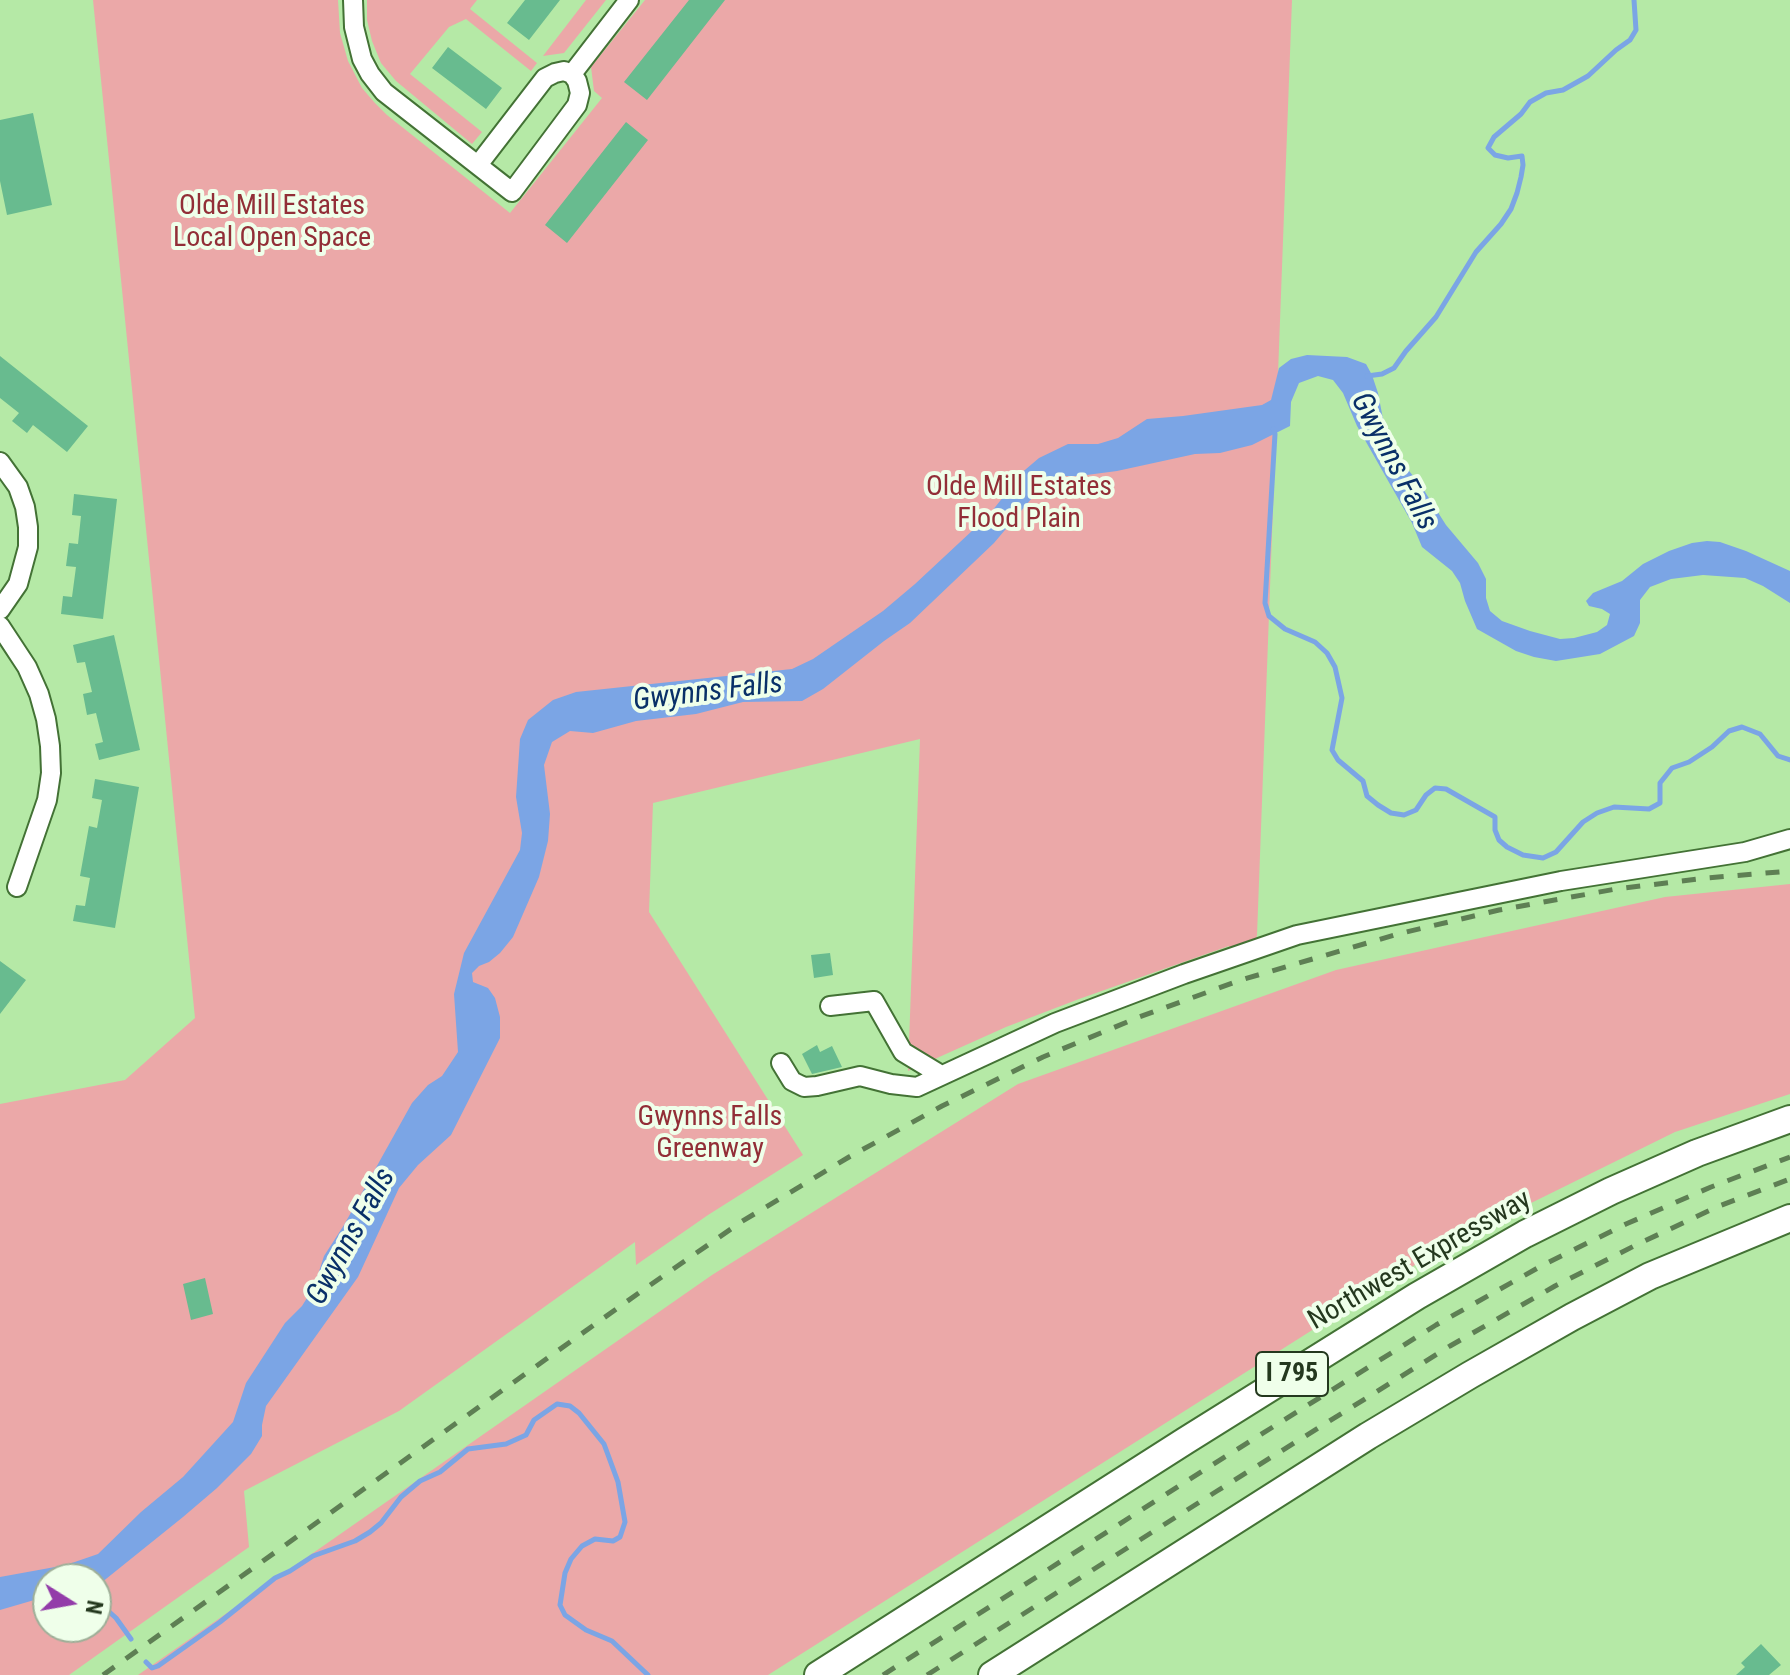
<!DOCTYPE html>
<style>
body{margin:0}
#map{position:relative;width:1790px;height:1675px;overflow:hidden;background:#b5e9a6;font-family:"Roboto Condensed",sans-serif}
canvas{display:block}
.north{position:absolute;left:32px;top:1563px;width:80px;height:80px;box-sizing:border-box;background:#efffea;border:2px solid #9eaf98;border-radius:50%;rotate:101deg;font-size:22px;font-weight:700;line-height:32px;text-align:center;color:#24381e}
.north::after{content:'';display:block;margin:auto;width:28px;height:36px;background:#933ca9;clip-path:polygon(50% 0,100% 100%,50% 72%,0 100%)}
</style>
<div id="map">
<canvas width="1790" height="1675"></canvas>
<div class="north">N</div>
</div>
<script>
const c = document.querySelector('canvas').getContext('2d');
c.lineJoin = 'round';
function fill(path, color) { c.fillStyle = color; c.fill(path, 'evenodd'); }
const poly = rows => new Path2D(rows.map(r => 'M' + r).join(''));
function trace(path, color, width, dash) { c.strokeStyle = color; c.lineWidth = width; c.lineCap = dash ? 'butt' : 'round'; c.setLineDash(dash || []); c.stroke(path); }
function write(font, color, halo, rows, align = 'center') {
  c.font = font + ' "Roboto Condensed",sans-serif'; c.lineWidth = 8; c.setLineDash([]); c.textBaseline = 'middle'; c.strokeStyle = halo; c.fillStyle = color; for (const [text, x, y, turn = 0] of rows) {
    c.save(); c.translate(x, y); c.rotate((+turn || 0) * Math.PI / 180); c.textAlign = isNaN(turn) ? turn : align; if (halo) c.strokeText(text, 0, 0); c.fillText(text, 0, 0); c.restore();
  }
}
fill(poly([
 [93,0,338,0,340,33,348,61,362,88,374,102,387,115,510,213,602,98,594,91,591,67,645,0,1292,0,1257,935,1255,943,1230,951,1229,946,1079,999,1006,1027,908,1071,920,739,653,803,649,912,803,1155,708,1215,636,1265,635,1242,399,1411,244,1491,249,1547,69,1675,0,1675,0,1104,125,1080,195,1018],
 [48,1579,96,1579,96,1627,48,1627],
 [367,0,477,0,470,9,537,63,531,71,466,19,449,27,410,74,482,132,472,144,396,81,381,63,372,41,367,20],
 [586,0,606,0,564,53,543,56],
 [1790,884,1790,1094,1675,1132,1448,1244,768,1675,138,1675,712,1275,1018,1084,1336,970,1665,897]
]), '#eba8a8');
fill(poly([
 [1307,355,1347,357,1366,364,1372,375,1378,393,1385,429,1399,459,1420,484,1446,525,1478,563,1486,579,1486,598,1490,611,1502,621,1530,631,1560,639,1574,638,1597,632,1607,625,1610,614,1602,609,1589,606,1586,601,1593,593,1622,581,1643,564,1669,551,1692,543,1707,541,1720,542,1746,551,1790,571,1790,603,1763,586,1745,578,1703,575,1671,579,1650,587,1640,600,1640,623,1634,636,1600,654,1556,661,1534,657,1516,651,1477,629,1465,601,1460,583,1452,571,1422,547,1412,523,1357,426,1343,393,1333,380,1318,376,1299,383,1291,402,1290,426,1252,445,1220,453,1195,454,1117,471,1079,476,1060,476,1037,492,994,543,910,623,884,641,823,689,802,701,743,702,696,714,636,721,593,733,570,731,552,742,544,765,550,814,548,841,539,877,513,937,500,953,489,962,479,966,472,973,473,982,488,988,495,998,500,1017,500,1038,451,1135,418,1165,399,1188,358,1277,266,1406,262,1425,262,1436,251,1454,217,1488,183,1517,96,1587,96,1579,48,1579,48,1596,0,1610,0,1577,66,1565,98,1554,141,1512,183,1477,233,1422,246,1383,285,1323,302,1306,314,1287,324,1256,344,1225,412,1103,428,1085,442,1076,458,1052,454,994,464,953,520,850,522,833,516,797,520,739,528,720,553,700,576,692,792,669,813,659,883,611,915,584,988,516,1004,496,1012,481,1039,458,1068,444,1098,444,1118,438,1147,419,1183,416,1262,405,1271,400,1279,368,1291,359]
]), '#7ba5e5');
trace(poly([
 [1367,376,1382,374,1394,368,1406,351,1436,317,1476,252,1501,224,1511,209,1517,193,1521,177,1523,165,1522,156,1508,158,1495,155,1488,148,1494,137,1521,114,1530,102,1546,93,1563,90,1588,76,1616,50,1630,40,1636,30,1634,0],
 [1273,429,1275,434,1265,603,1269,616,1285,629,1315,642,1327,653,1335,667,1342,698,1332,750,1338,760,1363,781,1367,796,1378,805,1391,813,1404,815,1416,810,1426,795,1435,788,1446,789,1495,817,1495,830,1499,840,1507,847,1523,855,1543,858,1556,852,1583,822,1597,813,1614,807,1649,809,1660,803,1660,783,1672,768,1689,762,1712,747,1729,731,1742,727,1760,734,1778,756,1790,760],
 [96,1595,106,1609,116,1618,131,1639],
 [146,1662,152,1668,158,1666,220,1622,275,1578,290,1571,313,1556,355,1541,370,1532,381,1523,401,1497,420,1481,440,1472,468,1449,506,1444,526,1435,534,1420,557,1404,570,1406,579,1413,604,1444,618,1482,625,1522,620,1537,613,1541,595,1539,582,1546,571,1559,565,1573,560,1605,565,1615,586,1630,612,1641,648,1675]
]), '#7ba5e5', 5);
fill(poly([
 [525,0,560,0,529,40,507,23],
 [689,0,725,0,647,100,624,82],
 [448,47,502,88,486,109,432,68],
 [33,113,52,205,7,215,0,181,0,120],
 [626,122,648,140,567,243,545,225],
 [0,356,88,426,67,452,33,425,27,433,12,421,19,413,0,398],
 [74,494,117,499,103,619,61,614,63,596,72,597,76,567,66,566,69,543,78,544,81,516,72,515],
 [114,635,140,750,99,760,95,744,103,742,96,713,87,715,83,694,92,692,85,662,77,663,73,645],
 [95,779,139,787,115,928,73,921,76,905,85,906,90,878,80,876,89,826,97,828,102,800,92,798],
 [830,953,833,975,814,978,811,955],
 [0,961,26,980,0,1014],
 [817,1045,820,1052,832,1046,842,1067,812,1074,802,1054],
 [205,1278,213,1314,191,1320,183,1284],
 [1761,1644,1781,1665,1769,1675,1736,1675,1745,1667,1741,1663]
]), '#68bb8f');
const minor = poly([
 [353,0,354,27,362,59,370,74,384,92,512,192,577,105,580,93,577,81,572,74,564,71,555,73,545,78,478,165],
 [572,74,629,0],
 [0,462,18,487,25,507,28,527,28,547,18,584,0,610],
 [0,626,27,667,39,694,46,719,50,746,51,773,47,800,17,887],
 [830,1006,874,1001,903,1052,941,1075],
 [781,1063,792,1081,804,1087,817,1086,860,1076,891,1084,917,1087,1055,1023,1184,974,1297,935,1561,881,1745,852,1790,839]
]);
const highway = poly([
 [818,1675,1185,1441,1417,1296,1525,1234,1611,1191,1697,1153,1790,1119],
 [992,1675,1368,1436,1470,1375,1572,1317,1650,1276,1790,1218]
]);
trace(minor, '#437235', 22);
trace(highway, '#437235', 30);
trace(minor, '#fff', 18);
trace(highway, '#fff', 26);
trace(poly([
 [103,1675,643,1290,741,1222,849,1157,942,1106,1043,1057,1139,1017,1241,980,1398,934,1499,910,1616,889,1707,878,1790,871],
 [883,1675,1204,1470,1436,1325,1543,1265,1626,1224,1711,1187,1790,1157],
 [927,1675,1217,1491,1450,1346,1555,1286,1636,1245,1719,1206,1790,1179]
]), '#5e7f54', 5, [14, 14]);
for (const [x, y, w] of [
 [1292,1374,72]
]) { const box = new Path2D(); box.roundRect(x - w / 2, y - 22, w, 44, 6); c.fillStyle = '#efffea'; c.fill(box); trace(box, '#24381e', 2); }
write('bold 26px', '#24381e', null, [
 ["I 795",1292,1374]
]);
write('28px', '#922e37', '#efffea', [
 ["Olde Mill Estates",272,207],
 ["Local Open Space",272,239],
 ["Olde Mill Estates",1019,488],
 ["Flood Plain",1019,520],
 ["Gwynns Falls",710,1118],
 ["Greenway",710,1150]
]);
write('28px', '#24381e', '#efffea', [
 ["Northwest Expressway",1420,1261,-30]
]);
write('italic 30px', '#093068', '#efffea', [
 ["Gwynns Falls",1393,462,62],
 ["Gwynns Falls",708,693,-7],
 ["Gwynns Falls",352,1237,-61]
]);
</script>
